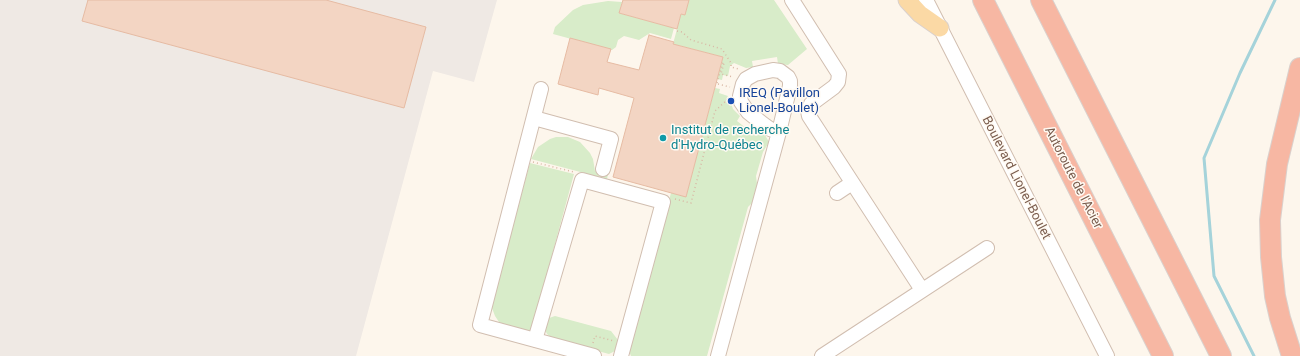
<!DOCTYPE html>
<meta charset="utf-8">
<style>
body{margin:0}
canvas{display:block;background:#fdf6ec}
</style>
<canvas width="1300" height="356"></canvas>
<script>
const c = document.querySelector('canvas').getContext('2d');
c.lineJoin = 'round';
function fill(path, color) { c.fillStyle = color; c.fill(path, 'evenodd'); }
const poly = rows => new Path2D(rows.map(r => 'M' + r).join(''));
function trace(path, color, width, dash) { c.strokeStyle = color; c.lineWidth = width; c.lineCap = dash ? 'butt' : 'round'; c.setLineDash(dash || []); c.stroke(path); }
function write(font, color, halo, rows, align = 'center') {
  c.font = font + ' Roboto,sans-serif'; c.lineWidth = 3; c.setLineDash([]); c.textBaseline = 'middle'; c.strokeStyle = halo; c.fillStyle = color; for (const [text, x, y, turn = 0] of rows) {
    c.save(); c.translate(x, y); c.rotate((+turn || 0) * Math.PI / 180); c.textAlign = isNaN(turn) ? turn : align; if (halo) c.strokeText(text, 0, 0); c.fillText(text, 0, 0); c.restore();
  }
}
fill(poly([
 [0,0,497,0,474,82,433,71,356,356,0,356]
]), '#efe9e4');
fill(poly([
 [689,0,774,0,807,49,788,65,778,64,777,57,752,61,753,67,746,68,734,63,730,66,728,76,723,75,722,80,717,79,723,57,673,44,681,14,685,15],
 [608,1,622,2,619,13,674,28,671,39,650,33,639,40,624,36,618,40,616,47,612,50,553,34,555,27,573,10,583,5],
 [715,88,720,89,719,93,728,96,726,99,727,102,731,103,733,109,740,116,737,121,756,136,760,133,765,135,769,142,763,152,756,176,757,184,752,203,748,207,707,356,631,356,629,351,671,193,686,196],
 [556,137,568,137,580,142,590,153,593,159,595,171,608,174,607,179,531,159,538,147,550,139],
 [530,163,574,174,533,325,532,329,528,332,506,326,499,322,495,316,492,308,492,302],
 [555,316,611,331,618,340,617,348,615,351,609,354,553,339,547,334,545,330,546,325,549,318]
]), '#d8ecc9');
trace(poly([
 [1254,356,1214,276,1204,158,1240,73,1275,0]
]), '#a5d3da', 3);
const building = poly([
 [88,0,326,0,426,27,404,108,82,21,88,0],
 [623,0,689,0,685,15,681,14,677,29,619,13,623,0],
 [649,35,674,42,673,44,723,57,686,197,613,177,634,98,599,88,598,95,558,84,570,38,611,49,607,62,639,70,649,35]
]);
fill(building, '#f3d5c3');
trace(building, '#e6bba3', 1);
const minor = poly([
 [792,0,839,74,838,82,834,87,811,104,808,111,809,116,922,290],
 [926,0,1107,356],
 [541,89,480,325,594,356],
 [534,118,611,139,603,169],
 [837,193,852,183],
 [535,340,582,180,663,202,621,356],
 [718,356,779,132,790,86,790,81,788,77,780,71,773,70,755,74,746,79,743,84,740,96,741,102,748,112,763,124,770,129,779,132],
 [822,356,987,248]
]);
const major = poly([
 [907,0,920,14,940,28]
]);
const highway = poly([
 [983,0,1163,356],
 [1041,0,1221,356],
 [1292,356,1280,318,1275,296,1271,257,1270,220,1277,164,1300,68]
]);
trace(minor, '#d1beb0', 16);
trace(major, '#dad1cd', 19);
trace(highway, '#dad1cd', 22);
trace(poly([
 [677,31,682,32,691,40,722,49,731,63,731,67,739,69],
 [717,83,723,62,724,63,721,74,733,77],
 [718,84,730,87],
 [533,162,574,172],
 [675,199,691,203,715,111,727,100,728,96],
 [593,343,595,336,614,341]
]), '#d9b8a5', 1.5, [1, 3]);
trace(minor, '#fff', 14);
trace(major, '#fbd9a5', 17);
trace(highway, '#f7b7a3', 20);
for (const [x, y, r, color] of [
 [731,101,4,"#1a4fb4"],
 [663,138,4,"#0f9aa8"]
]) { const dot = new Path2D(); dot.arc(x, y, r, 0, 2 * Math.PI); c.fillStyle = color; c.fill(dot); trace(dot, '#fffaf3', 1.5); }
write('13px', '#164399', '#fffaf3', [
 ["IREQ (Pavillon",739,94],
 ["Lionel-Boulet)",739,109]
], 'left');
write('13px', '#0d838f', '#fffaf3', [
 ["Institut de recherche",671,131],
 ["d'Hydro-Québec",671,146]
], 'left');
write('13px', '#7a5c4d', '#fffaf3', [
 ["Boulevard Lionel-Boulet",1016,178,63],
 ["Autoroute de l'Acier",1073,178,63]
]);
</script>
